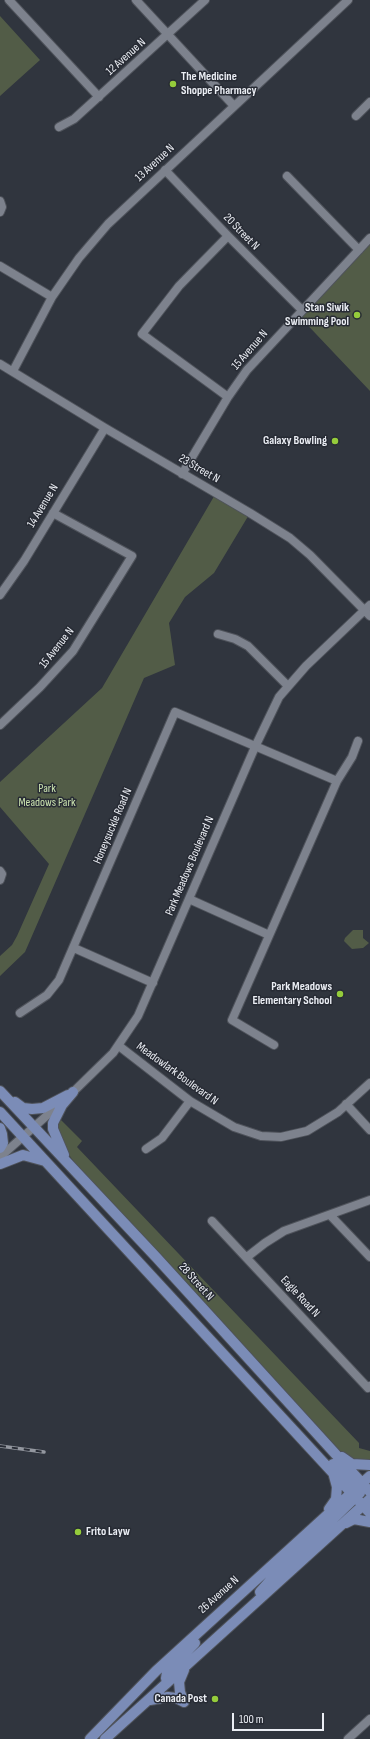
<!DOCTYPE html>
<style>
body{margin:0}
#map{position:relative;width:370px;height:1739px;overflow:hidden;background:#30353e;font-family:"Sofia Sans Condensed",sans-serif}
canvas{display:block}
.scale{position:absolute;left:232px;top:1713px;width:92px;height:18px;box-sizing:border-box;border:2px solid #ebeef4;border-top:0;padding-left:5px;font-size:12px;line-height:14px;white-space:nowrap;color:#ebeef4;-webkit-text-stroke:3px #272b34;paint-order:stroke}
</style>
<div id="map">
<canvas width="370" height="1739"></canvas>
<div class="scale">100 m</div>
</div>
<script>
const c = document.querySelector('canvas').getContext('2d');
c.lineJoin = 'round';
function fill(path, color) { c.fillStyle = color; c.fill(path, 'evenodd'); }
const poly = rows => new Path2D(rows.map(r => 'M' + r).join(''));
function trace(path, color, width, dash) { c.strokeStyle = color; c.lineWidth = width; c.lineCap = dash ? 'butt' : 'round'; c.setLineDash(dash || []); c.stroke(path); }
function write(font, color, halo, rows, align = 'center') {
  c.font = font + ' "Sofia Sans Condensed",sans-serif'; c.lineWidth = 3; c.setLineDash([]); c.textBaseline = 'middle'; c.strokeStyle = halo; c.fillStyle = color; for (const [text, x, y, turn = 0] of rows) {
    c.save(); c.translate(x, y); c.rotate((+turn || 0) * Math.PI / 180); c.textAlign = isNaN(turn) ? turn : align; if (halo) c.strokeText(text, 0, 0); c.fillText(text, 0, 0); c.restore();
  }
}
fill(poly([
 [0,16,40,60,0,96],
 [370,238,370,391,298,315],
 [216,493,250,513,214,573,185,597,169,623,175,665,144,678,25,952,0,976,0,956,12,945,17,936,49,864,0,807,0,782,102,688],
 [353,930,363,930,363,938,369,943,363,948,352,949,344,941,345,938],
 [59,1118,82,1141,77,1147,359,1443,359,1448,370,1451,370,1463,353,1462,334,1446,78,1167,66,1151,57,1134]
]), '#525c47');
const minor = poly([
 [9,0,99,97],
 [136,0,234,106],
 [356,116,370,102],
 [59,127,74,119,205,0],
 [165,170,228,236,302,310],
 [287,176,359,250],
 [0,201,2,207,0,212],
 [228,236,179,286,142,334,228,397],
 [0,266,52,297],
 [0,364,105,428,250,513,290,538,310,555,370,616],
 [13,371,52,297,79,258,108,224,348,0],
 [182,474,228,397,247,370,370,238],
 [0,595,24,561,105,428],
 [218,634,235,639,248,646,288,686],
 [0,725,40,687,73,651,132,556,53,513],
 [0,871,2,874,0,880],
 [189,899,269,935],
 [74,948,153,983],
 [20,1013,47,995,59,980,175,712,337,781],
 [274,1045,232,1020,337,781,352,757,358,741],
 [119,1046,190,1101,234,1127,261,1136,281,1137,307,1131,338,1112,370,1083],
 [70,1095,113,1053,138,1016,255,747,279,697,306,666,370,605],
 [346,1104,370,1130],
 [146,1149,162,1138,190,1101],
 [0,1157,61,1103],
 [330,1215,370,1257],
 [212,1221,368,1388,370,1386],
 [247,1257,265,1243,284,1231,370,1200],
 [348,1739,370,1719]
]);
const major = poly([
 [0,1091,156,1257,370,1492],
 [15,1102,23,1108,32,1109,43,1108,68,1095],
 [0,1112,370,1513],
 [0,1128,2,1134,3,1143,0,1148],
 [64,1155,53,1129,53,1123,62,1105,73,1092],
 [0,1164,23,1155,45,1161],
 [342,1457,352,1464,370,1465],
 [333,1464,359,1489],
 [329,1509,336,1499,337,1487,334,1476],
 [346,1523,354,1519,370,1522],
 [260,1592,274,1576,360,1493],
 [167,1683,166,1678,167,1672,195,1643],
 [150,1700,168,1697,176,1698,184,1702],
 [184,1702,180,1692,179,1682,184,1670],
 [90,1739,156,1671,370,1476],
 [105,1739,370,1499]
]);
trace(minor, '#4f535b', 10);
trace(major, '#4f535b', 12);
trace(minor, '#7d828d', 8);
trace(major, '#7b8cb7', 10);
const rail = poly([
 [0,1446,44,1452]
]);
trace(rail, '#93979f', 3.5);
trace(rail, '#272b34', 2, [6]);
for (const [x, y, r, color] of [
 [173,84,4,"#95cc3b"],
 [357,315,4,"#95cc3b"],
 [335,441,4,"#95cc3b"],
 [340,994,4,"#95cc3b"],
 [78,1532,4,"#95cc3b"],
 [215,1699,4,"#95cc3b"]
]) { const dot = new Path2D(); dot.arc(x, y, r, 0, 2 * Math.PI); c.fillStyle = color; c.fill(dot); trace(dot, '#272b34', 1.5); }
write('12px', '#ebeef4', '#272b34', [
 ["12 Avenue N",126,57,-42],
 ["13 Avenue N",155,163,-43],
 ["20 Street N",241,232,46],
 ["15 Avenue N",250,350,-49],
 ["23 Street N",199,469,30],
 ["14 Avenue N",43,506,-59],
 ["15 Avenue N",57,648,-52],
 ["Honeysuckle Road N",113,826,-67],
 ["Park Meadows Boulevard N",190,866,-67],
 ["Meadowlark Boulevard N",177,1074,36],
 ["28 Street N",196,1282,48],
 ["Eagle Road N",300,1297,47],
 ["26 Avenue N",219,1595,-42]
]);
write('bold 12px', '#ebeef4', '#272b34', [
 ["The Medicine",181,77,"left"],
 ["Shoppe Pharmacy",181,91,"left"],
 ["Stan Siwik",349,308],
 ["Swimming Pool",349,322],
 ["Galaxy Bowling",327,441],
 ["Park Meadows",332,987],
 ["Elementary School",332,1001],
 ["Frito Layw",86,1532,"left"],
 ["Canada Post",207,1699]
], 'right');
write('12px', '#cce4b0', '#272b34', [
 ["Park",47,789],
 ["Meadows Park",47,803]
]);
</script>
